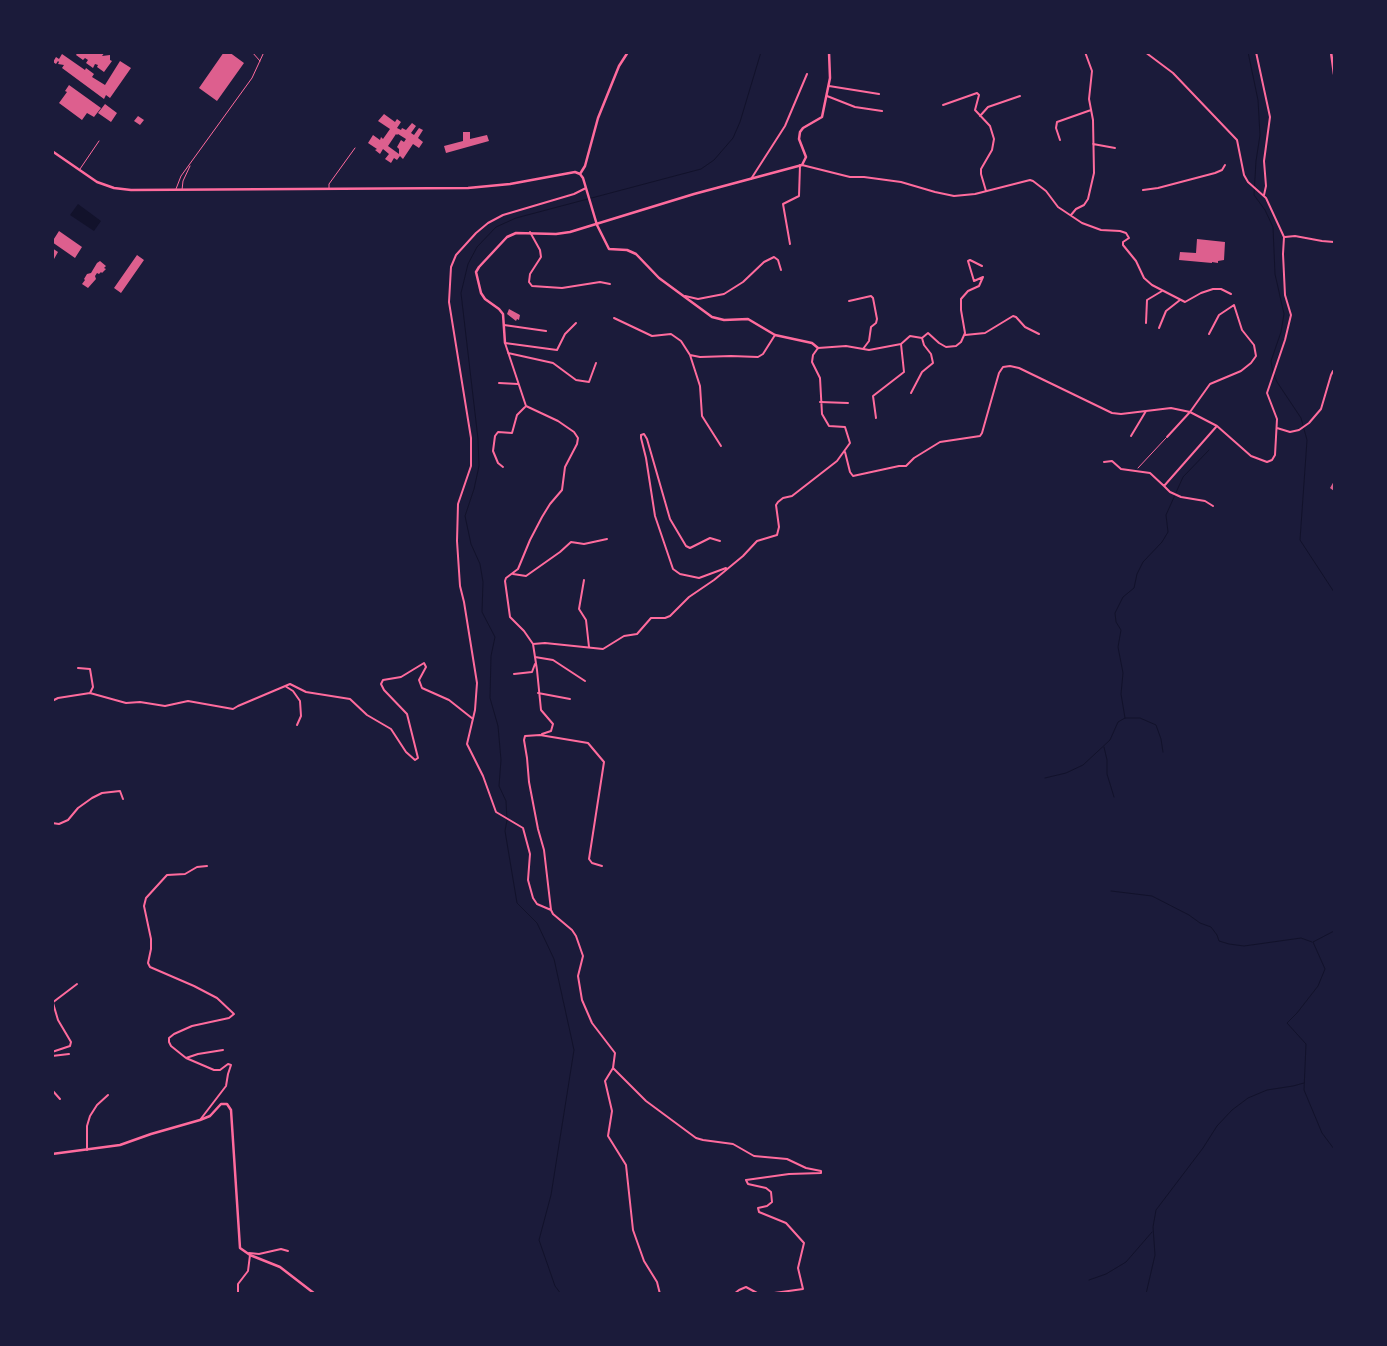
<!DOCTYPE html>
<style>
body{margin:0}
#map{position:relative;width:1387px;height:1346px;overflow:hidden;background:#1b1b3a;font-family:"DejaVu Sans",sans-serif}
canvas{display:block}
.frame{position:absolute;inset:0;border:54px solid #1b1b3a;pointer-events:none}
</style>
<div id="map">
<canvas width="1387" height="1346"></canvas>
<div class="frame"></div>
</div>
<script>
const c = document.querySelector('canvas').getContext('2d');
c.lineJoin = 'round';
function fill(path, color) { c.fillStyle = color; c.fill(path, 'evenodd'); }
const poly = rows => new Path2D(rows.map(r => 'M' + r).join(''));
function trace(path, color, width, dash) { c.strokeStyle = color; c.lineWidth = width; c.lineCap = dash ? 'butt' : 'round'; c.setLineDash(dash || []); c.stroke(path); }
fill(poly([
 [78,204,101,221,94,231,70,215]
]), '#12122b');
trace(poly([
 [1248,52,1258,100,1260,135,1256,161,1254,195,1265,210,1273,227,1275,274,1284,314,1281,332,1271,361,1273,373,1277,382,1301,418,1307,440,1300,540,1334,592],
 [1125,718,1121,694,1123,673,1118,647,1121,630,1116,622,1115,613,1123,597,1134,588,1137,574,1143,562,1162,542,1168,532,1166,515,1183,477,1209,450],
 [1104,747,1107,760,1107,774,1114,797],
 [1045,778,1066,773,1083,765,1110,740,1118,722,1125,718,1140,718,1156,725,1161,739,1163,752],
 [1111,891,1152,896,1189,915,1200,923,1211,927,1217,935,1219,941,1229,944,1244,946,1301,938,1312,942],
 [1334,931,1313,942,1325,969,1318,986,1297,1013,1287,1023,1306,1044,1304,1090,1322,1133,1334,1149],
 [1089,1280,1106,1274,1126,1262,1152,1232],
 [561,1294,555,1286,539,1240,551,1195,574,1050,554,959,537,923,517,903,505,831,507,820,506,801,499,786,501,760,498,726,490,698,491,656,495,637,482,612,483,582,480,564,471,544,465,516,474,489,479,466,478,439,461,293,468,264,477,247,496,227,516,218,701,169,714,160,733,138,740,122,761,52],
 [1146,1294,1155,1255,1153,1227,1156,1210,1203,1148,1217,1126,1232,1110,1248,1098,1267,1090,1293,1086,1304,1083]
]), '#12122b', 1);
fill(poly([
 [78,52,105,52,102,56,110,55,110,60,112,61,104,72,97,67,98,65,95,64,93,68,86,63,88,60,85,58,83,60,76,55],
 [224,52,229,52,244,63,217,101,199,88],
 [62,54,85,70,86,68,90,71,89,72,90,71,94,74,92,77,105,85,120,61,131,68,110,98,106,95,104,99,62,68,64,65,58,64,59,62,58,61,56,64,53,62,56,57,59,59],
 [69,85,101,108,94,117,87,113,82,120,59,103,67,92,65,91],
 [105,104,117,113,111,122,98,113],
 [384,114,395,122,397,119,401,122,397,128,401,130,402,128,406,130,412,123,416,126,411,133,414,135,419,128,423,130,418,138,423,142,419,148,413,144,403,159,400,156,397,160,394,158,391,163,385,159,389,154,383,149,380,154,375,150,377,149,368,143,373,135,380,140,381,137,383,139,390,129,378,121],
 [396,134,397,135,398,134,406,139,404,142,401,140,397,147,399,149,399,154,388,146],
 [138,116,144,120,140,125,134,121],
 [463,132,470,132,470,139,487,135,489,141,446,153,444,146,463,141],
 [59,231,82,247,75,258,52,242],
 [1197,239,1225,242,1224,260,1218,261,1218,263,1212,262,1212,263,1179,260,1180,252,1196,253],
 [52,248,58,252,54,259,52,258],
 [137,255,144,260,121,293,114,288],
 [100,261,106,266,104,268,106,269,102,273,101,272,99,274,97,273,95,276,96,279,88,288,82,284,85,280,84,279,87,274,91,273,97,263],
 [509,309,520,315,519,320,517,319,516,321,507,314],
 [1334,481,1334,491,1330,488]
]), '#dd5f8e');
trace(poly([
 [1138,468,1166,438]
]), '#ff6b9d', 1);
trace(poly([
 [252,52,260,61],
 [80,169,99,141],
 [329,188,329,184,355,148],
 [176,189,181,176,252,78,264,52],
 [182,190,183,181,190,166]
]), '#ff6b9d', 1);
trace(poly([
 [1256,52,1270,117,1264,161,1266,186,1264,195],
 [829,86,879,94],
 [827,96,855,107,882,111],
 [943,105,977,93,979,95,975,110,990,126,994,139,992,150,981,169,981,174,986,191],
 [980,116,988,107,1020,96],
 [1060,140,1056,128,1057,122,1091,110],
 [1093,144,1115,148],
 [802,165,850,177,864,177,901,182,935,192,954,196,975,194,1030,180,1033,181,1046,191,1058,207,1082,223,1101,230,1120,231,1126,233,1129,238,1123,242,1123,245,1136,261,1144,278,1152,285,1185,302,1201,293,1213,289,1221,289,1231,294],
 [751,179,785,126,807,74],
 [1143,190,1158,188,1215,173,1222,170,1225,165],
 [1071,215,1076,209,1084,205,1088,199,1094,173,1093,120,1089,99,1092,71,1085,52],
 [530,232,540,250,541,257,530,274,529,282,532,286,562,288,600,282,610,284],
 [1285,237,1295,236,1322,241,1334,242],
 [790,244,783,204,799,196,800,165],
 [685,296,698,299,724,294,743,282,764,262,774,257,778,260,781,270],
 [849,301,871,296,873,298,877,319,876,323,871,327,869,341,863,349],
 [614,318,652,336,671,334,681,341,690,355,700,357,731,356,758,357,763,354,775,335],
 [1146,323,1147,300,1162,291],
 [504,325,546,331],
 [1159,328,1166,311,1180,300],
 [965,335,985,333,1013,316,1016,317,1025,327,1039,334],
 [901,344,910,336,922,338,928,333,939,343,946,347,956,346,961,342,965,333,961,310,961,299,968,291,979,286,983,277,974,281,968,261,970,260,982,266],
 [508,353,553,363,576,380,589,382,596,363],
 [690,355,700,386,702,416,721,446],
 [499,383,518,384],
 [911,393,922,372,933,363,931,354,924,345,922,338],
 [820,402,848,403],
 [1277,428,1290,432,1299,430,1309,423,1321,409,1331,375,1333,371,1334,372],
 [1131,436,1146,411],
 [1167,437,1190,412,1210,384,1241,371,1251,363,1256,356,1254,345,1242,330,1234,305,1219,315,1209,334],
 [845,452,850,472,853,476,899,466,906,466,914,458,940,442,980,436,982,433,999,373,1003,367,1010,366,1019,368,1112,413,1121,414,1171,408,1190,412,1217,426,1251,456,1267,462,1272,460,1275,455,1277,419,1267,393,1285,340,1291,315,1285,295,1283,254,1284,237,1266,198,1248,182,1244,175,1237,140,1173,73,1145,52],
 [1104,462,1112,461,1121,469,1150,473,1164,486],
 [503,467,498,463,493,451,495,436,498,432,512,433,517,415,525,407],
 [1213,506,1205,501,1181,497,1170,492,1164,486,1216,427],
 [720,541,710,538,690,548,686,546,670,519,647,439,644,434,641,435,641,438,646,458,655,516,673,569,680,574,699,578,726,568],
 [513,574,526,576,560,552,571,542,584,544,607,539],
 [584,580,579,609,586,620,589,647],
 [533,644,545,643,603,649,624,636,637,634,651,618,665,618,670,616,689,597,714,580,743,556,757,541,777,535,779,527,776,505,778,502,783,498,792,496,837,461,850,443,845,427,829,426,822,414,820,378,812,362,813,355,818,348,846,346,869,350,901,344,904,372,873,396,876,418],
 [535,657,553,660,585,681],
 [78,668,90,669,93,687,90,693],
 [514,674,532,672,535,664],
 [285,686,293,691,300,701,301,716,297,725],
 [538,693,570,699],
 [52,701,58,698,90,693,126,703,140,702,165,706,188,701,233,709,238,706,290,684,306,692,350,699,367,715,391,729,406,752,415,760,418,758,407,714,384,690,381,684,383,680,401,677,424,663,426,667,419,680,422,688,449,700,473,719],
 [542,734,551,731,553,724,541,710,537,670,533,644,524,631,510,617,505,581,506,578,518,569,530,540,542,517,550,504,562,490,565,467,577,444,578,438,574,432,558,421,526,406,505,343,557,350,565,334,576,323],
 [52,823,59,824,68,820,78,808,92,798,102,793,120,791,123,799],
 [602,866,592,863,589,859,604,762,588,743,540,735,525,736,524,740,527,758,529,782,538,829,544,850,551,910,553,914,572,930,576,936,583,956,578,976,582,1000,592,1023,615,1053,613,1068,605,1081,612,1111,608,1136,626,1165,633,1230,644,1261,657,1282,660,1294],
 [551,910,537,904,533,898,528,880,530,854,523,828,496,812,483,776,467,744,475,710,477,683,464,602,460,586,457,541,458,504,471,466,471,438,449,302,451,267,456,255,476,233,488,223,503,215,574,194,586,188],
 [52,1003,77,984],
 [52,1052,70,1046,71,1042,58,1020,53,1003],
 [52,1056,69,1054],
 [186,1058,198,1054,223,1050],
 [613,1068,646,1101,696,1138,703,1140,733,1144,754,1156,787,1159,806,1168,821,1171],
 [52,1090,60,1099],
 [200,1120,226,1086,228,1074,231,1065,228,1064,220,1070,214,1070,186,1058,171,1046,169,1042,169,1038,174,1034,192,1026,229,1018,234,1014,217,998,194,986,150,967,148,963,151,949,151,939,144,906,146,898,167,875,185,874,197,867,207,866],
 [87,1150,87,1126,90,1116,97,1105,108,1095],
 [249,1253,259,1254,281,1249,288,1251],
 [238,1294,238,1284,248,1271,250,1255],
 [734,1294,739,1290,746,1287,757,1293,762,1294],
 [767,1294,803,1289,798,1268,804,1243,786,1223,759,1212,758,1208,767,1206,772,1202,771,1192,766,1188,748,1184,746,1180,789,1174,821,1173,821,1171]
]), '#ff6b9d', 2);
trace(poly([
 [1331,52,1334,74],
 [52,151,97,182,114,188,131,190,468,188,510,184,575,172,580,174,583,178,597,225,609,249,627,250,636,254,659,278,712,317,724,320,748,319,775,335,812,343,818,348],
 [580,174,585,166,598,118,619,66,628,52],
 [505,343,503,314,499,309,485,299,481,293,476,272,479,267,507,237,516,233,556,234,570,232,694,194,802,165,806,157,799,139,800,132,803,128,822,117,830,78,829,52]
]), '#ff6b9d', 2.5);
trace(poly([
 [52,1154,120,1145,151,1134,200,1120,210,1116,221,1104,227,1104,231,1110,240,1248,250,1255,280,1267,315,1294]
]), '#ff6b9d', 2.5);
</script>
